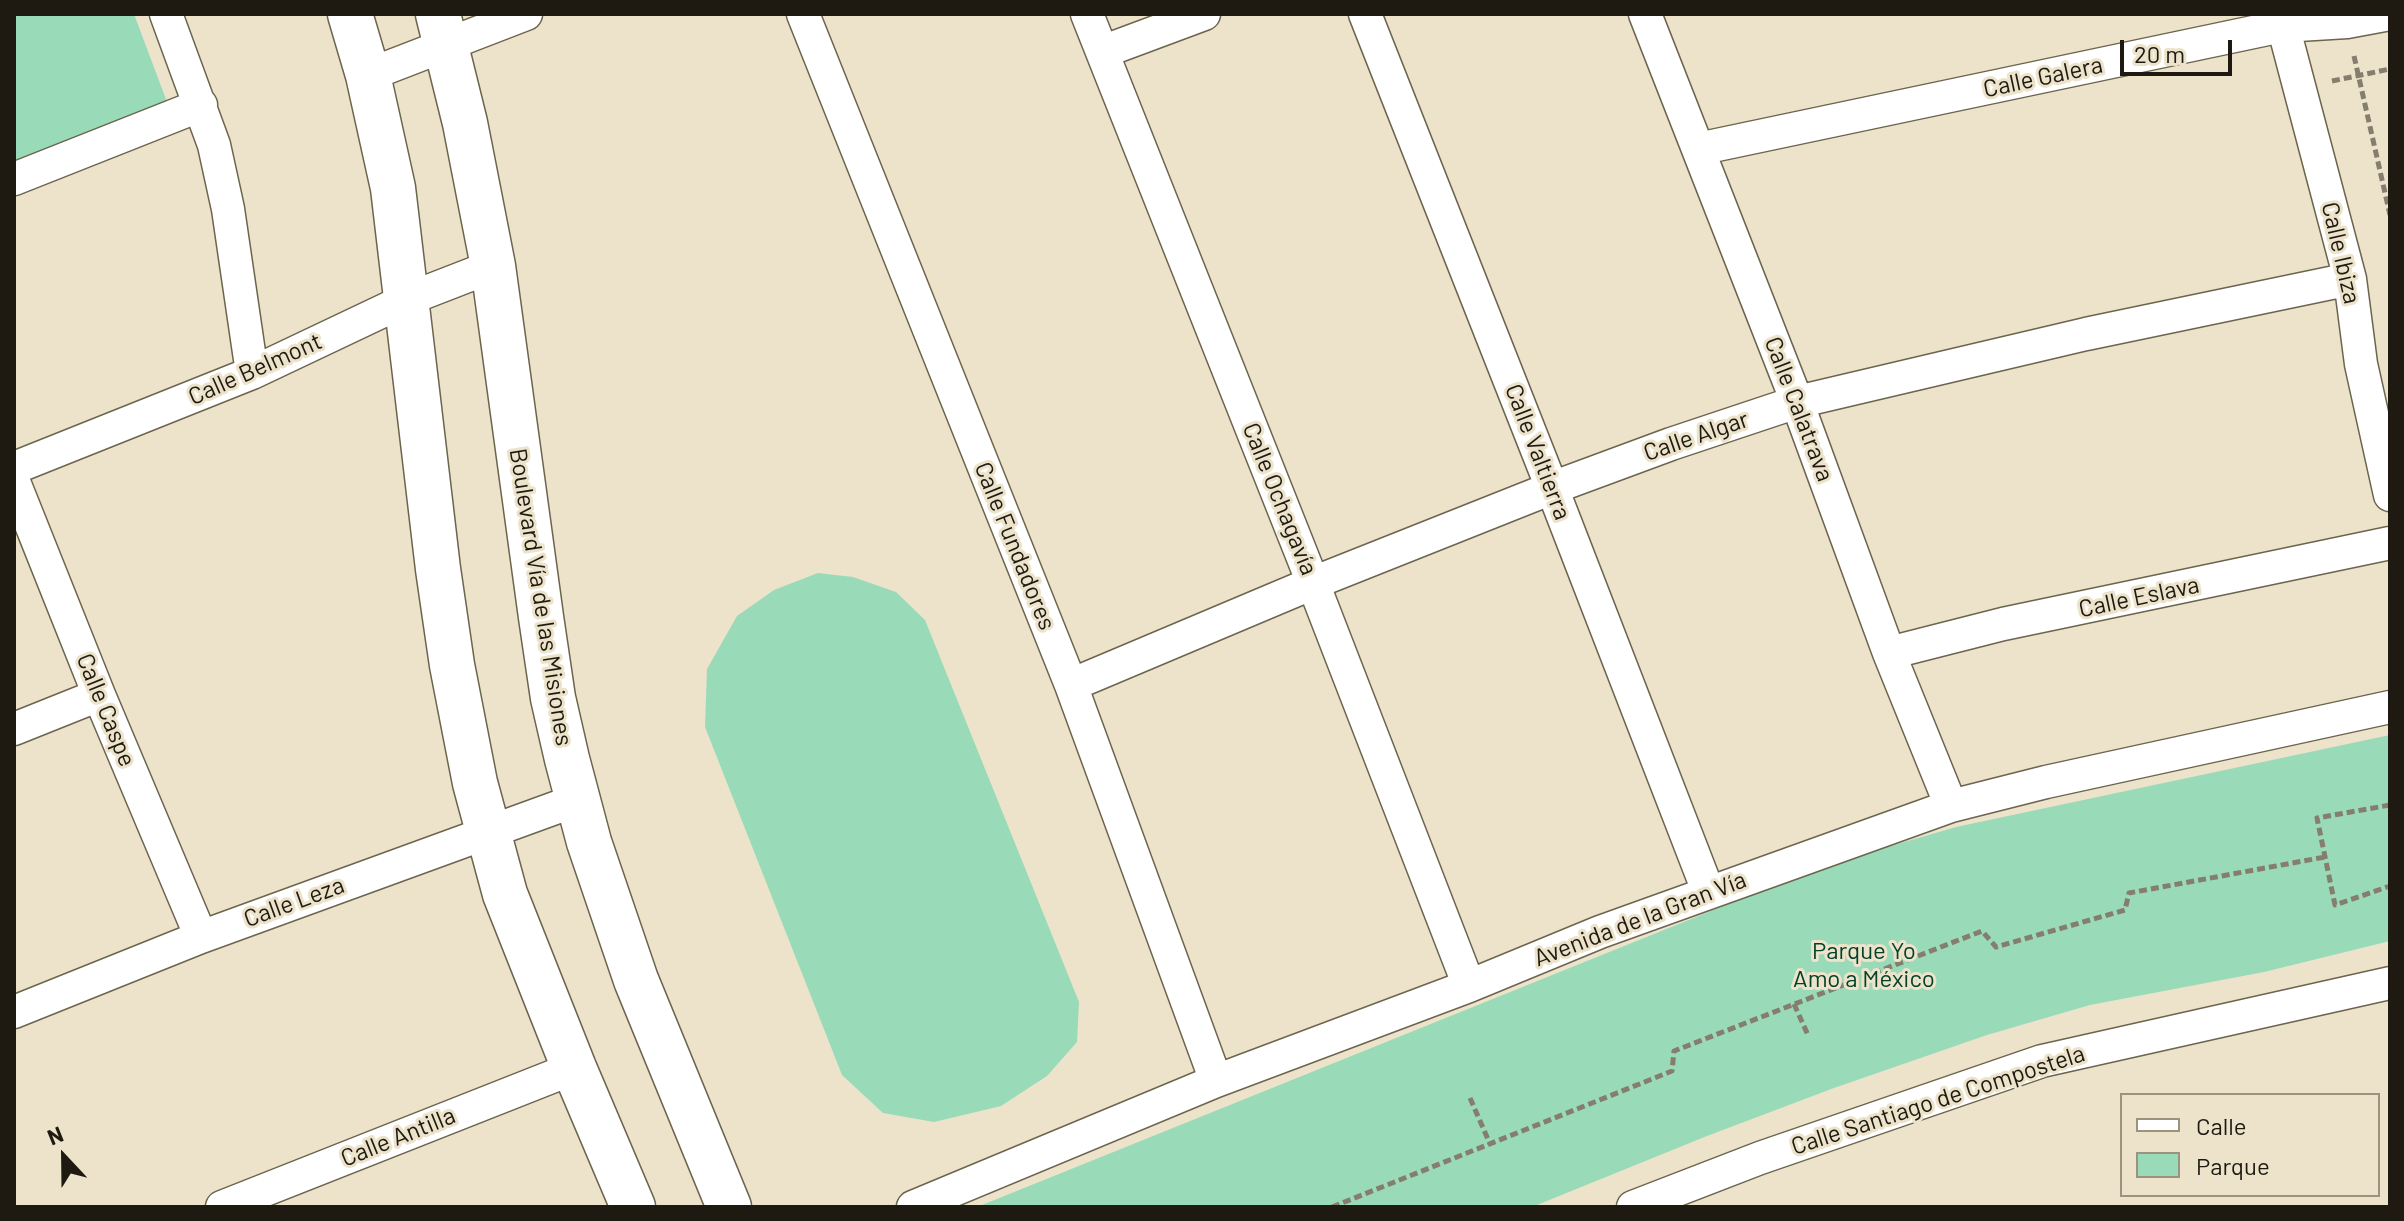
<!DOCTYPE html>
<meta charset="utf-8">
<style>
body{margin:0}
#map{position:relative;width:2404px;height:1221px;overflow:hidden;background:#ece3ca;font-family:Barlow,sans-serif}
canvas{display:block}
.frame{position:absolute;inset:0;border:16px solid #1e1a12;pointer-events:none}
.legend{position:absolute;left:2120px;top:1093px;width:260px;height:104px;box-sizing:border-box;background:#ece3ca;border:2px solid #9a9380;margin:0;padding:10px 14px;list-style:none;font-size:24px;color:#1e1a12}
.legend li{display:flex;align-items:center;gap:16px;height:40px}
.legend b{width:40px;border:2px solid #9a9380}
.north{position:absolute;left:24px;top:1117px;width:80px;height:80px;-webkit-text-stroke:6px #ece3ca;paint-order:stroke;rotate:338deg;font-size:22px;font-weight:700;line-height:32px;text-align:center;color:#1e1a12}
.north::after{content:'';display:block;margin:auto;width:28px;height:36px;background:#1e1a12;clip-path:polygon(50% 0,100% 100%,50% 72%,0 100%)}
.scale{position:absolute;left:2120px;top:40px;width:112px;height:36px;box-sizing:border-box;border:4px solid #1e1a12;border-top:0;padding-left:10px;font-size:24px;line-height:28px;white-space:nowrap;color:#1e1a12;-webkit-text-stroke:6px #ece3ca;paint-order:stroke}
</style>
<div id="map">
<canvas width="2404" height="1221"></canvas>
<div class="frame"></div>
<ul class="legend">
<li><b style="height:10px;background:#fff"></b>Calle</li>
<li><b style="height:22px;background:#99dbb9"></b>Parque</li>
</ul>
<div class="north">N</div>
<div class="scale">20 m</div>
</div>
<script>
const c = document.querySelector('canvas').getContext('2d');
c.lineJoin = 'round';
function fill(path, color) { c.fillStyle = color; c.fill(path, 'evenodd'); }
const poly = rows => new Path2D(rows.map(r => 'M' + r).join(''));
function trace(path, color, width, dash) { c.strokeStyle = color; c.lineWidth = width; c.lineCap = dash ? 'butt' : 'round'; c.setLineDash(dash || []); c.stroke(path); }
function write(font, color, halo, rows, align = 'center') {
  c.font = font + ' Barlow,sans-serif'; c.lineWidth = 6; c.setLineDash([]); c.textBaseline = 'middle'; c.strokeStyle = halo; c.fillStyle = color; for (const [text, x, y, turn = 0] of rows) {
    c.save(); c.translate(x, y); c.rotate((+turn || 0) * Math.PI / 180); c.textAlign = isNaN(turn) ? turn : align; if (halo) c.strokeText(text, 0, 0); c.fillText(text, 0, 0); c.restore();
  }
}
fill(poly([
 [14,14,134,14,167,102,14,166],
 [818,573,853,577,896,592,925,620,1079,1002,1077,1042,1047,1076,1001,1106,934,1122,883,1113,842,1075,705,727,707,669,737,616,774,590],
 [2390,735,2390,941,2264,972,2090,1005,1987,1035,1834,1088,1707,1136,1532,1207,977,1207,1825,865,1956,827]
]), '#99dbb9');
const street = poly([
 [166,14,214,145,228,209,252,373],
 [803,14,1071,685,1216,1081],
 [1087,14,1313,583,1469,986],
 [1365,14,1552,488,1708,891],
 [1645,14,1797,402,1889,653,1951,806],
 [2280,14,2350,279,2361,364,2390,495],
 [1102,52,1204,14],
 [368,75,526,14],
 [1698,149,2282,26,2347,22,2390,14],
 [14,179,201,105],
 [14,468,252,373,408,299,493,266],
 [14,482,99,695,201,937],
 [1889,653,2003,624,2390,543],
 [1071,685,1313,583,1552,488,1671,444,1797,402,2086,334,2350,279],
 [14,729,99,695],
 [14,1012,201,937,577,800],
 [222,1207,574,1068],
 [913,1207,1216,1081,1469,986,1600,932,1951,806,2046,782,2390,707],
 [1633,1207,1760,1158,2042,1061,2390,983]
]);
const secondary = poly([
 [350,14,368,75,393,188,438,569,452,665,475,783,505,894,574,1068,633,1207],
 [438,14,465,123,493,266,541,617,553,698,567,759,589,842,636,980,729,1207]
]);
trace(street, '#6c644e', 35);
trace(secondary, '#6c644e', 47);
trace(poly([
 [2354,56,2390,215],
 [2332,81,2390,69],
 [2390,805,2317,818,2335,905,2390,886],
 [1794,1004,1808,1035],
 [1470,1098,1490,1144],
 [1332,1207,1672,1071,1674,1051,1982,931,1996,947,2125,910,2129,893,2325,857]
]), '#857e6e', 5, [8, 4]);
trace(street, '#fff', 32);
trace(secondary, '#fff', 44);
write('24px', '#1e1a12', '#ece3ca', [
 ["Calle Galera",2043,77,-12],
 ["Calle Ibiza",2341,253,77],
 ["Calle Belmont",255,369,-24],
 ["Calle Calatrava",1799,409,69],
 ["Calle Algar",1696,436,-19],
 ["Calle Valtierra",1538,452,69],
 ["Calle Ochagavía",1280,499,68],
 ["Calle Fundadores",1015,546,68],
 ["Boulevard Vía de las Misiones",541,597,81],
 ["Calle Eslava",2139,597,-12],
 ["Calle Caspe",106,710,68],
 ["Calle Leza",294,902,-20],
 ["Avenida de la Gran Vía",1640,919,-21],
 ["Calle Santiago de Compostela",1938,1100,-18],
 ["Calle Antilla",398,1137,-22]
]);
write('24px', '#04412a', '#ece3ca', [
 ["Parque Yo",1864,951],
 ["Amo a México",1864,979]
]);
</script>
